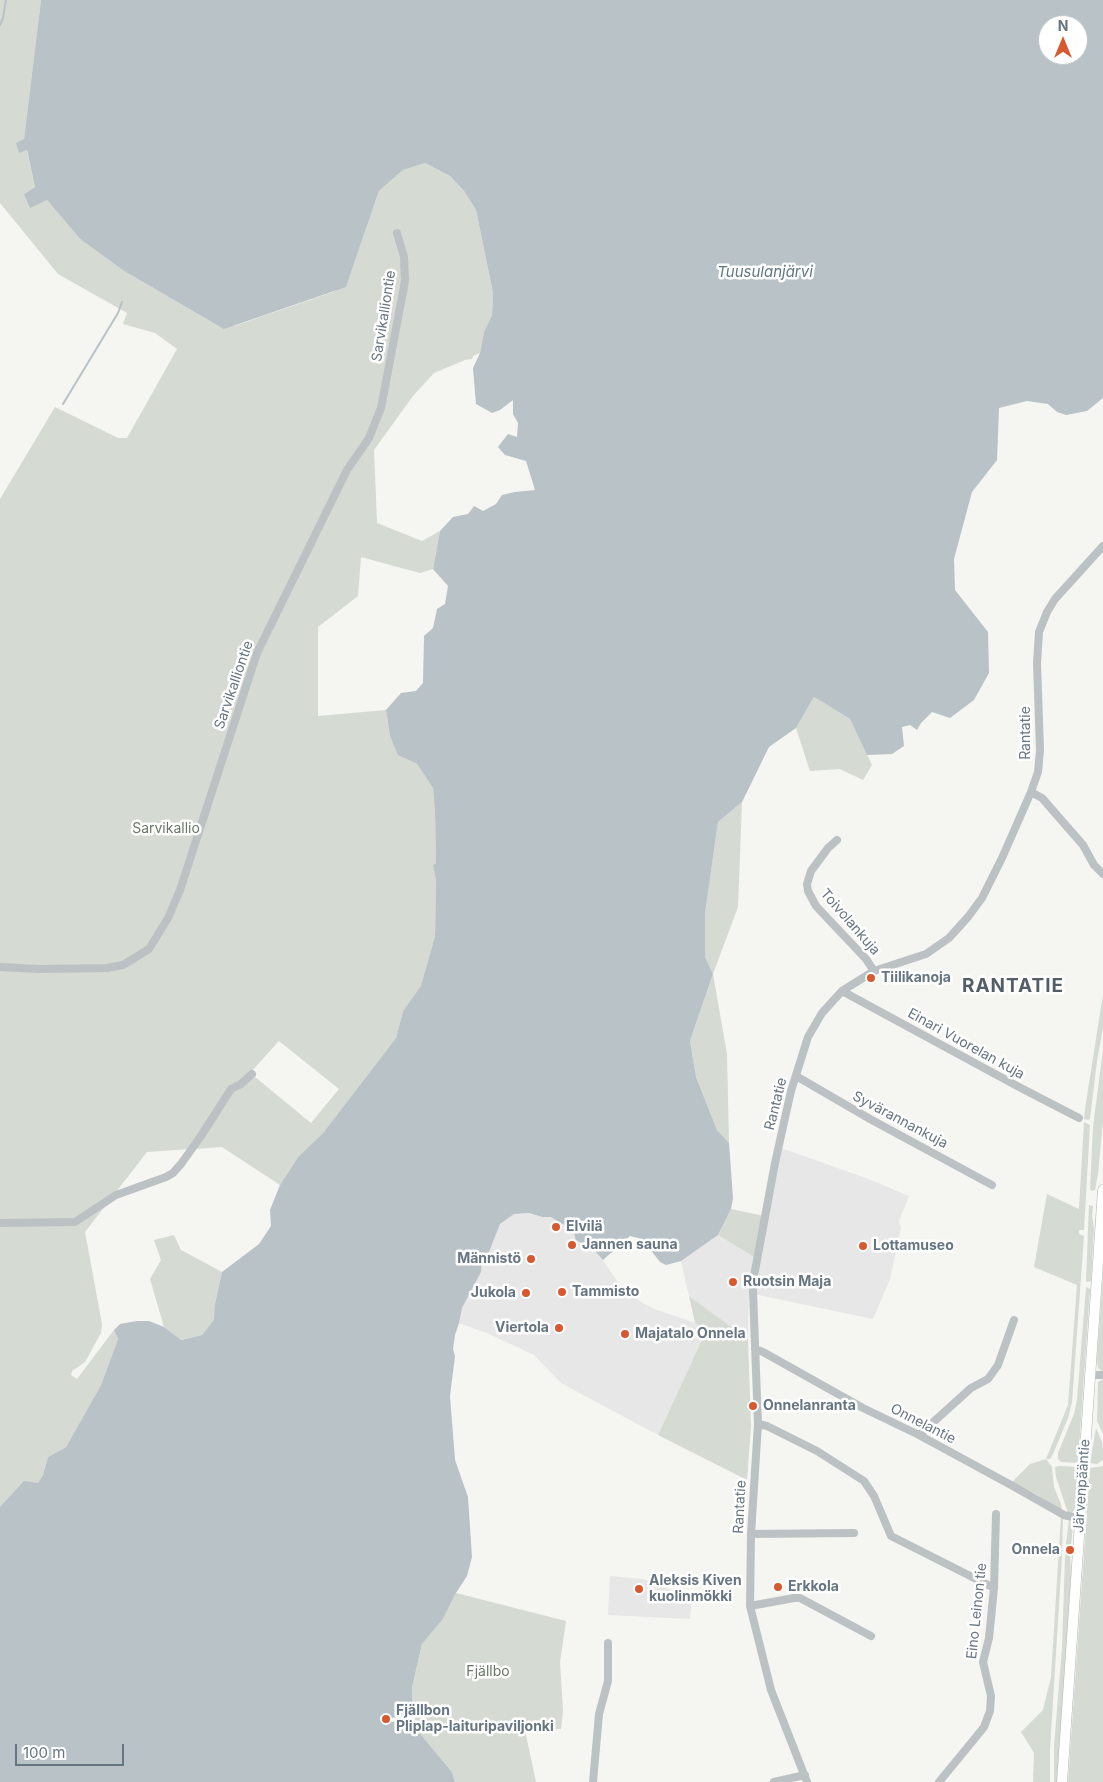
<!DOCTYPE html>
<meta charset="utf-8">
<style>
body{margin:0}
#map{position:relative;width:1103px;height:1782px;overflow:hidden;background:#f5f5f2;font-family:Inter,sans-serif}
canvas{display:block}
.north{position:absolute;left:1038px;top:15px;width:50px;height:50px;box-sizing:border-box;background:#fff;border:1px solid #c2c8cd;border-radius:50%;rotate:0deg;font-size:14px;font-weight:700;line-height:20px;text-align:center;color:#667581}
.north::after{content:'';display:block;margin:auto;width:18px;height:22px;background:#d75930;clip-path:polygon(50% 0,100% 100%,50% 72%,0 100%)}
.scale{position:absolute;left:15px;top:1744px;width:109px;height:22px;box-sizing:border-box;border:2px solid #667581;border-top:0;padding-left:6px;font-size:15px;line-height:18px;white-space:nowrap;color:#667581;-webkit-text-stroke:4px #fff;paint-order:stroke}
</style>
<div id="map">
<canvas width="1103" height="1782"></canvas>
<div class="north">N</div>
<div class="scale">100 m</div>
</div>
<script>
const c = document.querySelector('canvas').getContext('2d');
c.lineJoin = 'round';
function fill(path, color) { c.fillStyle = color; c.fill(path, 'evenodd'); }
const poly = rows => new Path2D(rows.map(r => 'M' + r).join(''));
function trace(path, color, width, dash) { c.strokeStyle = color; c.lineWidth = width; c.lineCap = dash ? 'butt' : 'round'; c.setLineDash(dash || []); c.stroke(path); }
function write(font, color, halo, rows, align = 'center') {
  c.font = font + ' Inter,sans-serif'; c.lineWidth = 5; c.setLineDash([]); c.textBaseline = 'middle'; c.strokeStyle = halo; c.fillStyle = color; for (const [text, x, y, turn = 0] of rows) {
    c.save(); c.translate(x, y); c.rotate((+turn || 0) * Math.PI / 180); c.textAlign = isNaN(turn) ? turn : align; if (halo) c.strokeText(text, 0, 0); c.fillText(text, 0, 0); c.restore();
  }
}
fill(poly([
 [778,1147,866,1178,909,1196,899,1221,901,1228,890,1279,873,1319,749,1293,748,1339,689,1296,681,1261,718,1235,754,1258],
 [529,1213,542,1217,551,1216,573,1230,576,1240,594,1250,603,1260,621,1287,644,1304,657,1310,695,1323,706,1331,658,1435,561,1383,534,1355,487,1333,459,1323,462,1308,481,1272,482,1259,489,1252,500,1224,514,1214],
 [610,1576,643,1579,692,1598,690,1619,608,1615]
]), '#e6e7e6');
fill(poly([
 [0,0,41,0,24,139,35,187,24,194,47,200,80,239,124,271,212,322,234,326,333,292,348,281,379,191,403,170,425,163,450,176,464,191,476,210,493,293,492,315,484,332,480,353,473,356,472,359,465,360,434,373,413,396,374,450,377,523,422,541,440,531,433,569,420,573,361,557,358,596,318,627,318,716,386,710,390,736,403,757,417,764,433,788,435,813,436,863,433,865,436,881,435,936,421,987,403,1011,396,1038,323,1133,298,1157,280,1185,222,1147,195,1149,232,1091,255,1077,311,1123,339,1089,279,1041,250,1073,229,1088,190,1149,147,1152,85,1232,102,1324,101,1333,85,1362,72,1371,71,1375,77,1379,114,1330,118,1339,101,1385,66,1447,48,1457,43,1475,38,1483,24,1482,0,1509,0,499,55,407,118,438,127,438,177,349,155,333,123,324,127,313,58,274,0,203],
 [814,697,850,719,872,765,863,780,840,769,810,771,796,728],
 [742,802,738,907,713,974,727,1054,729,1143,717,1130,696,1077,690,1041,713,974,705,957,705,914,718,822],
 [1103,994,1103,1028,1097,1061,1090,1119,1088,1120,1084,1119,1085,1109],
 [1103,1049,1103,1121,1098,1174,1095,1190,1092,1191,1090,1189,1093,1127],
 [1084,1122,1090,1125,1084,1230,1079,1230,1079,1234,1084,1236,1072,1402,1068,1418,1053,1454,1050,1459,1046,1459,1052,1467,1054,1487,1061,1504,1062,1511,1036,1494,1012,1482,1030,1464,1046,1459,1068,1405,1077,1285,1034,1267,1047,1194,1079,1209],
 [1089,1205,1093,1206,1092,1216,1094,1228,1091,1281,1087,1282,1086,1281],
 [731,1209,764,1216,755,1258,718,1235],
 [174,1235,181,1250,222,1272,215,1304,215,1320,202,1335,180,1340,164,1327,150,1279,161,1260,154,1240],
 [1103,1276,1103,1372,1098,1368,1097,1359],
 [1086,1287,1090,1289,1078,1463,1061,1462,1058,1459,1058,1453,1074,1414,1077,1400],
 [689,1296,748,1339,751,1426,747,1480,658,1435,706,1331,695,1323],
 [1103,1379,1103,1434,1097,1421,1098,1382],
 [1096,1428,1102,1442,1103,1449,1103,1460,1097,1464,1090,1463],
 [1059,1466,1078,1467,1076,1508,1072,1513,1068,1513,1056,1477,1055,1467],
 [1103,1466,1103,1782,1068,1782,1090,1468],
 [1061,1516,1063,1518,1062,1556,1050,1750,1050,1782,1033,1782,1034,1753,1021,1732,1043,1710,1051,1677],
 [1069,1520,1073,1525,1071,1546,1069,1547,1066,1544],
 [1068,1551,1070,1551,1071,1575,1057,1782,1054,1782,1054,1746,1062,1648,1065,1558,1066,1552],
 [456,1593,566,1621,560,1662,563,1711,561,1729,525,1730,536,1782,455,1782,452,1772,413,1725,412,1688,422,1644,443,1619]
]), '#d5dad2');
fill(poly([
 [41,0,1103,0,1103,398,1087,411,1066,415,1057,412,1048,404,1027,401,999,408,997,460,972,492,954,559,955,590,988,632,989,673,974,700,950,718,932,712,921,723,917,730,910,725,902,727,904,746,892,754,867,755,850,719,814,697,796,728,769,747,742,802,718,822,705,914,705,957,713,974,690,1041,696,1077,717,1130,729,1143,733,1198,731,1209,718,1235,681,1261,666,1265,660,1262,646,1244,638,1238,630,1236,603,1260,594,1250,576,1240,573,1230,551,1217,542,1217,529,1213,514,1214,500,1224,489,1252,482,1259,481,1272,462,1308,459,1323,455,1335,453,1349,455,1356,450,1396,455,1460,468,1497,472,1557,467,1576,456,1593,443,1619,422,1644,412,1688,413,1725,452,1772,455,1782,0,1782,0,1507,24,1481,38,1483,43,1475,48,1457,66,1447,101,1385,118,1339,114,1330,120,1324,137,1321,149,1321,164,1327,181,1340,202,1335,214,1320,215,1304,222,1272,259,1244,271,1226,270,1210,280,1185,298,1157,323,1133,396,1038,403,1011,421,986,435,936,436,881,433,865,436,863,435,813,433,788,417,764,398,755,390,736,386,710,401,693,416,691,423,683,424,636,433,628,437,609,445,604,448,586,433,569,440,531,453,517,468,514,474,506,483,511,496,504,502,495,515,492,535,490,526,461,505,455,498,447,508,434,517,437,518,423,513,414,513,400,500,410,492,413,476,404,473,368,480,353,484,332,492,315,493,293,476,210,464,191,450,176,425,163,403,170,379,191,346,287,224,329,124,271,80,239,47,200,30,208,24,194,35,187,27,150,19,153,16,143,24,139],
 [1048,25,1078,25,1078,55,1048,55]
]), '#b8c2c7');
fill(poly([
 [382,1715,389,1718,415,1716,415,1721,388,1722,380,1718]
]), '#f5f5f2');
trace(poly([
 [0,25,3,18,6,0],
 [63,404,118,313,122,302]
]), '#b8c2c7', 2);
const major = poly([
 [1062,1782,1103,1190]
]);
trace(major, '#b0b5b8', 11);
trace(poly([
 [1031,792,1042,798,1083,845,1094,865,1103,874],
 [837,840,828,848,811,871,807,884,808,891,816,906,866,959,874,971],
 [0,967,39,969,107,968,123,965,149,949,168,918,180,890,257,653,347,470,369,438,381,408,405,281,404,257,397,233],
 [842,991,1019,1087,1079,1118],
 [796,1076,870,1119,992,1185],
 [0,1223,75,1222,116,1195,166,1177,173,1173,181,1164,201,1136,231,1089,241,1084,252,1074],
 [755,1349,763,1352,863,1408,919,1435,1011,1485,1064,1515,1080,1519],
 [1090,1375,1103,1375],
 [758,1424,767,1426,817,1451,864,1481,874,1496,891,1536,994,1588],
 [919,1435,971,1388,988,1379,998,1365,1014,1320],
 [751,1534,854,1533],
 [750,1606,794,1598,800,1598,871,1636],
 [593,1782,599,1714,608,1681,608,1643],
 [774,1782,805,1775],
 [807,1782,771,1690,750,1606,751,1534,758,1424,753,1291,754,1276,775,1163,791,1091,808,1037,822,1013,842,991,874,971,926,954,949,938,968,917,982,898,1002,858,1031,792,1038,772,1040,750,1037,663,1039,632,1047,612,1055,599,1103,546],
 [939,1782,976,1737,984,1727,990,1711,991,1696,983,1662,989,1638,994,1588,996,1514]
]), '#bcc1c4', 8);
trace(major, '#fff', 10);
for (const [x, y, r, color] of [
 [871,978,5,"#d75930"],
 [556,1227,5,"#d75930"],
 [572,1245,5,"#d75930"],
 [863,1246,5,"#d75930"],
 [531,1259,5,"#d75930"],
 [733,1282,5,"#d75930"],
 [562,1292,5,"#d75930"],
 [526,1293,5,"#d75930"],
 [559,1328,5,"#d75930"],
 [625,1334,5,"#d75930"],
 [753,1406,5,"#d75930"],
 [1070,1550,5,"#d75930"],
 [778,1587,5,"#d75930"],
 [639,1589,5,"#d75930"],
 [386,1719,5,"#d75930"]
]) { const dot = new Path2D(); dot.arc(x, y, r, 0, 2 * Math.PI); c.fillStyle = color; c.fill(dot); trace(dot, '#fff', 2); }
write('14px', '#667581', '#fff', [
 ["Sarvikalliontie",384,316,-81],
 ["Sarvikalliontie",234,685,-71],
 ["Rantatie",1026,733,-90],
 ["Toivolankuja",850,922,49],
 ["Einari Vuorelan kuja",966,1044,29],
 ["Rantatie",776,1104,-76],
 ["Syvärannankuja",900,1120,28],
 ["Onnelantie",923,1424,27],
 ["Järvenpääntie",1082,1486,-86],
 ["Rantatie",740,1507,-87],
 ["Eino Leinon tie",977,1611,-84]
]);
write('14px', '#697965', '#fff', [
 ["Sarvikallio",166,829],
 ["Fjällbo",488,1672]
]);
write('bold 14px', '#667581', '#fff', [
 ["Tiilikanoja",881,978],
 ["Elvilä",566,1227],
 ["Jannen sauna",582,1245],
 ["Lottamuseo",873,1246],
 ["Männistö",521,1259,"right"],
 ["Ruotsin Maja",743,1282],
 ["Tammisto",572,1292],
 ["Jukola",516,1293,"right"],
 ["Viertola",549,1328,"right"],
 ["Majatalo Onnela",635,1334],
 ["Onnelanranta",763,1406],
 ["Onnela",1060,1550,"right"],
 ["Aleksis Kiven",649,1581],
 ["kuolinmökki",649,1597],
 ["Erkkola",788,1587],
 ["Fjällbon",396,1711],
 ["Pliplap-laituripaviljonki",396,1727]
], 'left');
write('italic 15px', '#62777e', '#fff', [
 ["Tuusulanjärvi",765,272]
]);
c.letterSpacing = '1px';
write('bold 19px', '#545e67', '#fff', [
 ["RANTATIE",1013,986]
]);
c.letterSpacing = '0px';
</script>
